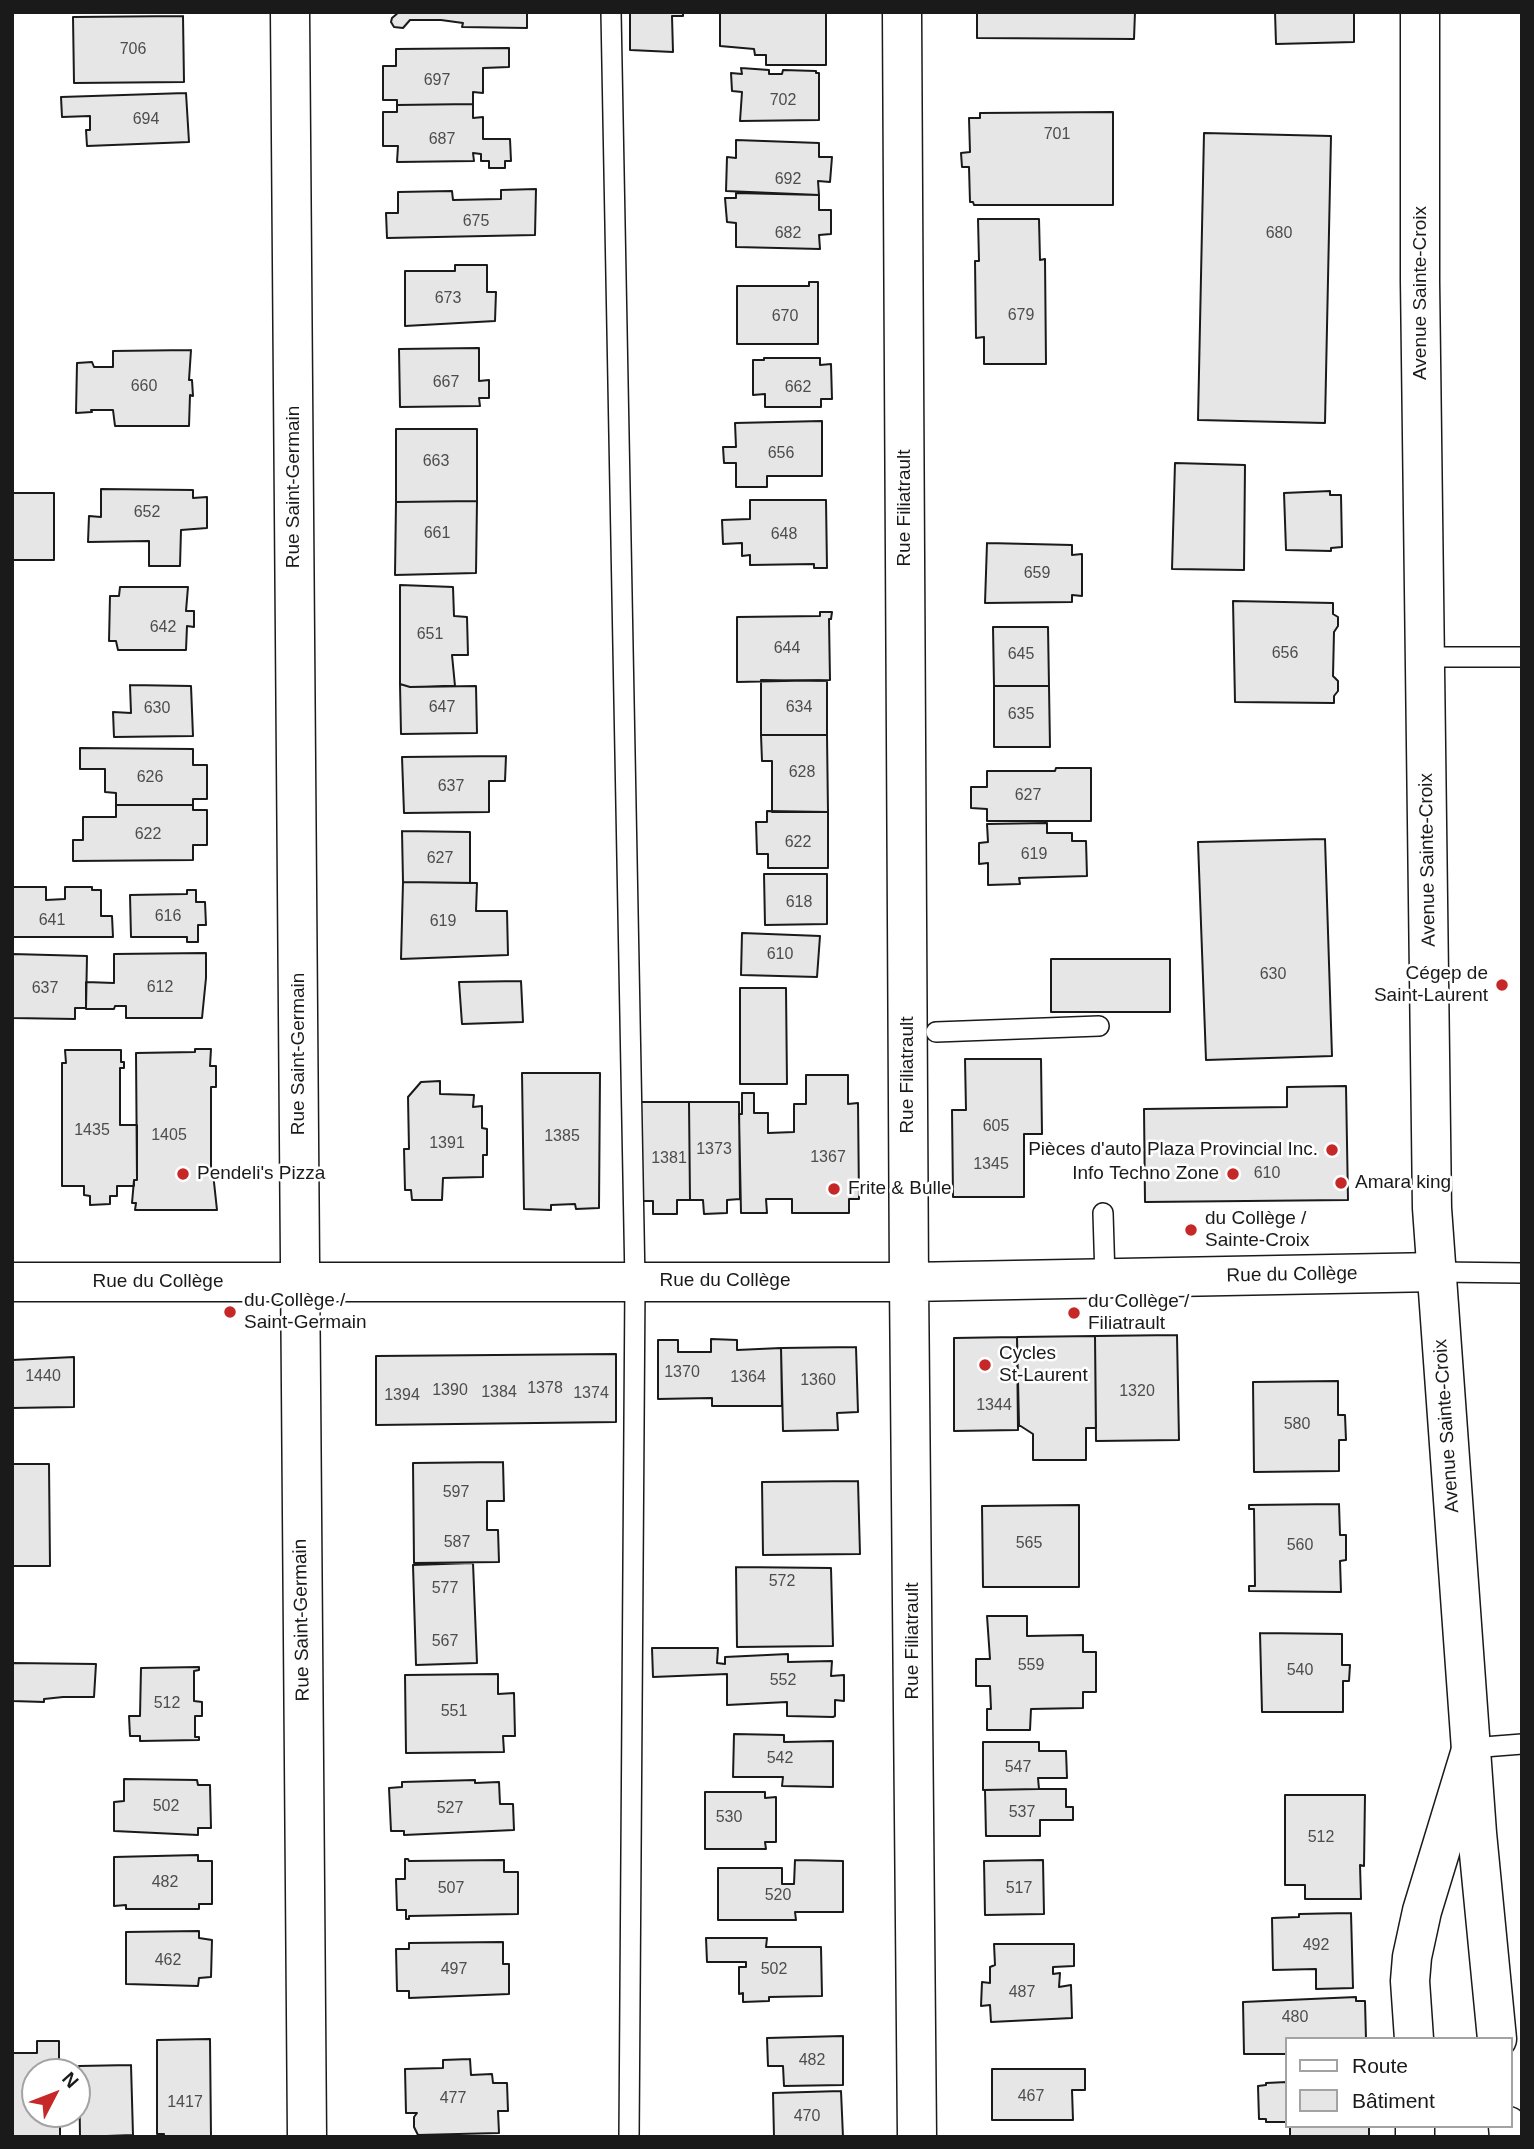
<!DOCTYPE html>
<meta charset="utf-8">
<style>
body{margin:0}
#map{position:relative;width:1534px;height:2149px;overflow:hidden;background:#fff;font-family:Helvetica,sans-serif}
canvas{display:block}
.frame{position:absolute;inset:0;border:14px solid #1a1a1a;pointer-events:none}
.legend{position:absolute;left:1285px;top:2037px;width:228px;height:91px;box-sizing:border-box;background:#fff;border:2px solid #a3a3a3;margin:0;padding:9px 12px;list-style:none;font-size:21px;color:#1a1a1a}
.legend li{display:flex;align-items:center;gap:14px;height:35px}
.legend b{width:35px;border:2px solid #a3a3a3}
.north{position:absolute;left:21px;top:2058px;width:70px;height:70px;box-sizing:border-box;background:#fff;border:2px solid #a3a3a3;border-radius:50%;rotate:48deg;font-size:19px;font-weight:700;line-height:28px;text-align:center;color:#1a1a1a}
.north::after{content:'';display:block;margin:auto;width:24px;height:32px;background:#c62828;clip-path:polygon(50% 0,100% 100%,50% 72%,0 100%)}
</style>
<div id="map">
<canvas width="1534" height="2149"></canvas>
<div class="frame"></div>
<ul class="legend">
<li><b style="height:9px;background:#fff"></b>Route</li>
<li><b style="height:19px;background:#e6e6e6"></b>Bâtiment</li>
</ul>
<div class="north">N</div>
</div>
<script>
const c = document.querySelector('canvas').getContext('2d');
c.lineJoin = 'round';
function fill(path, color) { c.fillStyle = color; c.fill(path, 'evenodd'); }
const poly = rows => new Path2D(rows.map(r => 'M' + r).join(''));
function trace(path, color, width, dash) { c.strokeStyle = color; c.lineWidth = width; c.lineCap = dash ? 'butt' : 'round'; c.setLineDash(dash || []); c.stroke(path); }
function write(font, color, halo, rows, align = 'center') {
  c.font = font + ' Helvetica,sans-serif'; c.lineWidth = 5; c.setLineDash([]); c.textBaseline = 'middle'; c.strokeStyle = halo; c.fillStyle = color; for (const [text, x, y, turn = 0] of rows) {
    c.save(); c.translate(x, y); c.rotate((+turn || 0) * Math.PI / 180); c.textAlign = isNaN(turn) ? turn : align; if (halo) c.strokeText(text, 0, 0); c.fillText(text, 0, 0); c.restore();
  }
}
const building = poly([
 [399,12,527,12,527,28,462,27,463,23,441,20,410,20,403,28,394,27,391,22,392,18,399,12],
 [630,12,683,12,683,16,672,16,673,52,630,50,630,12],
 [720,12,826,12,826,65,766,65,766,55,755,55,754,49,720,46,720,12],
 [977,12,1135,12,1134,39,977,38,977,12],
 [1275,12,1354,12,1354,42,1276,44,1275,12],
 [183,16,184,82,74,83,73,17,183,16],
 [509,48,509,67,483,68,483,93,473,92,473,104,397,105,397,100,383,100,383,66,396,66,396,49,509,48],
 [741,68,769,70,769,74,782,74,783,70,816,71,816,73,819,73,819,120,740,121,742,92,732,91,731,73,742,74,741,68],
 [186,93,189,142,87,146,86,130,90,130,90,116,62,117,61,97,186,93],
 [473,104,473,118,483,117,483,139,510,139,511,161,505,161,505,168,489,168,489,161,481,161,481,154,473,153,474,161,397,162,398,146,383,146,383,112,397,112,397,105,473,104],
 [1113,112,1113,205,974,205,973,202,970,202,969,167,962,167,961,153,970,152,969,118,980,118,980,113,1113,112],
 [1204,133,1331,136,1325,423,1198,420,1204,133],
 [736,140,819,143,819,157,832,157,830,182,818,181,819,195,726,191,727,157,736,158,736,140],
 [536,189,535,235,387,238,386,213,398,213,398,192,452,191,453,200,501,199,501,190,536,189],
 [736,193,819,195,819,210,831,210,831,234,819,235,820,249,736,247,736,223,727,222,725,198,736,198,736,193],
 [978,219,1039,219,1040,260,1045,259,1046,364,984,364,984,337,976,338,975,261,979,261,978,219],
 [455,265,487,265,487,292,496,292,495,321,405,326,405,271,455,271,455,265],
 [809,282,818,282,818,344,737,344,737,286,809,286,809,282],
 [479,348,479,381,489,380,489,398,479,398,480,406,400,407,399,349,479,348],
 [191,350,189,380,192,380,193,396,190,395,189,426,115,426,113,410,91,410,92,412,76,413,77,363,92,362,94,367,113,367,113,351,191,350],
 [764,358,820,358,820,365,831,364,832,399,821,399,821,407,765,407,765,394,753,395,753,360,764,360,764,358],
 [822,421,822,476,767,476,767,487,736,487,736,463,724,463,723,447,736,447,735,423,822,421],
 [396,429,477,429,477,501,396,502,396,429],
 [1175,463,1245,465,1244,570,1172,569,1175,463],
 [101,489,193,490,193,498,207,497,207,528,181,530,180,566,149,566,149,541,88,542,89,516,101,517,101,489],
 [1330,491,1330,495,1341,495,1342,547,1331,548,1331,551,1286,550,1284,493,1330,491],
 [12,493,54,493,54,560,12,560,12,493],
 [750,500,826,500,827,568,814,568,814,564,750,565,750,555,742,556,742,543,723,544,722,520,750,519,750,500],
 [477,501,476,573,395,575,396,502,477,501],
 [987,543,1072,545,1072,555,1082,554,1082,596,1072,595,1072,602,985,603,987,543],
 [400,585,453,587,454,616,467,617,468,655,452,655,455,686,410,687,400,684,400,585],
 [120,587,188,587,186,611,194,611,194,627,187,626,186,650,118,650,116,641,109,641,110,596,119,596,120,587],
 [1233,601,1333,603,1333,614,1338,617,1338,626,1334,632,1333,676,1338,681,1338,691,1334,696,1334,703,1235,702,1233,601],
 [820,612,832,612,831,619,829,619,830,680,737,682,737,617,820,616,820,612],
 [993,627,1048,627,1049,686,994,686,993,627],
 [761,680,827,681,827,735,761,735,761,680],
 [400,684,410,687,476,686,477,733,401,734,400,684],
 [130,685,191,686,193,736,114,737,113,712,131,713,130,685],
 [994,686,1049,686,1050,747,994,747,994,686],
 [761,735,827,735,828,812,772,812,772,761,762,761,761,735],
 [80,748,193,749,193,765,207,765,207,799,193,799,193,805,116,805,116,793,105,792,105,769,80,769,80,748],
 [506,756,505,781,489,781,489,812,404,813,402,757,506,756],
 [1056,768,1091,768,1091,821,987,821,987,809,971,808,971,787,987,787,987,771,1055,771,1056,768],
 [116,805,193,805,193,810,207,810,207,845,193,845,193,860,73,861,73,840,83,840,83,817,116,817,116,805],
 [767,811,828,812,828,868,768,868,768,854,757,854,756,822,767,822,767,811],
 [1047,823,1047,833,1072,833,1072,841,1086,841,1087,876,1019,878,1020,884,988,885,988,863,979,864,979,843,988,842,987,824,1047,823],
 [402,831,470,832,470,883,403,882,402,831],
 [1325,839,1332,1056,1206,1060,1198,842,1325,839],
 [764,874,827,874,827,924,765,925,764,874],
 [403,882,477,883,476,911,507,911,508,955,401,959,403,882],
 [12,887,46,887,46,900,65,899,65,887,92,887,92,890,101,890,101,916,112,916,113,937,12,937,12,887],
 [187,890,196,890,196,902,205,902,206,925,198,925,198,942,187,942,187,937,131,937,130,895,187,894,187,890],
 [742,933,820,936,817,977,741,975,742,933],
 [206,953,206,978,202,1018,126,1018,126,1006,115,1006,114,1009,86,1009,86,982,114,983,114,954,206,953],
 [12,954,87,956,86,1008,75,1008,75,1019,12,1018,12,954],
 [1051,959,1170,959,1170,1012,1051,1012,1051,959],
 [521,981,523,1022,462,1024,459,982,521,981],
 [740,988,786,988,787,1084,740,1084,740,988],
 [195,1049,211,1049,210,1066,216,1066,216,1087,211,1087,211,1173,213,1173,217,1210,135,1210,136,1203,132,1203,134,1180,137,1180,136,1053,195,1052,195,1049],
 [65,1050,121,1050,121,1062,124,1062,124,1068,120,1068,120,1125,137,1125,137,1180,134,1180,134,1186,117,1186,117,1196,110,1196,110,1204,90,1205,90,1196,84,1195,84,1186,62,1186,62,1063,66,1063,65,1050],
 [965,1059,1041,1059,1042,1134,1024,1134,1024,1197,953,1197,952,1110,966,1110,965,1059],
 [522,1073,600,1073,599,1208,576,1209,575,1204,551,1205,551,1210,524,1209,522,1073],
 [806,1075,848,1075,848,1104,858,1103,859,1199,849,1199,849,1213,792,1213,792,1199,766,1199,767,1213,741,1213,739,1114,742,1114,742,1093,754,1093,754,1113,768,1113,768,1133,794,1132,794,1104,806,1104,806,1075],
 [440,1081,440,1094,474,1095,473,1107,482,1106,482,1128,487,1129,487,1155,483,1155,483,1177,443,1178,442,1200,412,1200,411,1190,405,1190,404,1149,409,1149,408,1097,421,1082,440,1081],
 [1346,1086,1348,1200,1145,1202,1144,1109,1287,1107,1287,1087,1346,1086],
 [639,1102,689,1102,690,1200,677,1200,677,1214,653,1214,653,1201,640,1201,639,1102],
 [689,1102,739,1102,740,1199,727,1200,727,1213,704,1214,703,1200,690,1200,689,1102],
 [1177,1335,1179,1440,1096,1441,1095,1336,1177,1335],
 [1095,1336,1096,1428,1086,1428,1086,1460,1033,1460,1033,1434,1019,1425,1017,1337,1095,1336],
 [1017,1337,1018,1430,954,1431,954,1338,1017,1337],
 [711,1339,737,1340,737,1350,781,1348,782,1406,712,1406,712,1398,658,1399,658,1340,678,1340,678,1352,711,1352,711,1339],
 [856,1347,858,1412,837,1413,838,1430,783,1431,781,1348,856,1347],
 [616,1354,616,1422,376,1425,376,1356,616,1354],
 [74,1357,74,1407,12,1408,12,1360,74,1357],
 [1338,1381,1338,1415,1345,1415,1346,1440,1339,1440,1339,1471,1254,1472,1253,1382,1338,1381],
 [503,1462,504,1501,487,1501,487,1530,498,1530,499,1562,414,1563,413,1463,503,1462],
 [12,1464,49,1464,50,1566,12,1566,12,1464],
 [858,1481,860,1554,763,1555,762,1482,858,1481],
 [1339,1504,1340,1535,1346,1535,1346,1560,1340,1561,1341,1592,1249,1591,1249,1586,1255,1586,1254,1509,1249,1509,1249,1505,1339,1504],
 [1079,1505,1079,1587,983,1587,982,1506,1079,1505],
 [473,1563,477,1663,416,1665,413,1565,473,1563],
 [736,1567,831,1568,833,1646,737,1647,736,1567],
 [987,1616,1027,1616,1027,1636,1083,1635,1083,1652,1096,1652,1096,1692,1083,1692,1083,1708,1031,1709,1030,1730,987,1730,987,1709,991,1709,990,1686,976,1686,976,1659,990,1659,987,1616],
 [1260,1633,1342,1634,1342,1665,1350,1665,1349,1681,1343,1681,1343,1712,1262,1712,1260,1633],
 [652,1648,718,1648,717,1663,725,1664,725,1657,788,1654,788,1662,832,1661,831,1676,844,1675,844,1701,835,1700,835,1716,833,1717,787,1716,787,1702,727,1705,727,1674,653,1677,652,1648],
 [12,1663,96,1664,94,1697,63,1697,44,1699,44,1702,12,1701,12,1663],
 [199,1667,199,1670,194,1671,194,1701,202,1702,202,1716,195,1716,195,1737,199,1737,199,1740,140,1741,140,1736,130,1736,129,1716,140,1716,141,1668,199,1667],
 [498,1674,498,1694,514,1693,515,1736,503,1736,504,1752,406,1753,405,1675,498,1674],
 [734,1734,784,1735,784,1742,833,1741,833,1787,782,1786,783,1777,733,1777,734,1734],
 [983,1742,1039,1742,1039,1751,1066,1751,1067,1778,1038,1778,1039,1789,983,1790,983,1742],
 [124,1779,197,1780,198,1785,210,1785,211,1828,198,1828,198,1835,114,1831,114,1802,124,1801,124,1779],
 [475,1780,475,1783,499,1782,500,1804,513,1804,514,1830,404,1835,404,1831,391,1831,389,1788,402,1787,402,1782,475,1780],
 [1039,1789,1066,1789,1066,1807,1073,1807,1073,1820,1040,1820,1040,1836,986,1836,985,1790,1039,1789],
 [705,1792,765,1792,765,1798,776,1797,776,1842,765,1842,766,1849,705,1849,705,1792],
 [1285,1795,1365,1795,1364,1866,1360,1865,1361,1899,1305,1899,1305,1885,1285,1885,1285,1795],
 [198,1855,198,1861,212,1861,212,1904,199,1904,199,1909,126,1909,126,1905,114,1906,114,1857,198,1855],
 [405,1859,408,1859,409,1861,504,1860,504,1872,518,1872,518,1914,409,1916,409,1919,406,1919,406,1910,397,1910,396,1879,405,1879,405,1859],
 [795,1860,843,1861,843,1912,795,1912,796,1920,718,1920,718,1868,782,1868,782,1884,794,1884,795,1860],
 [1043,1860,1044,1914,985,1915,984,1861,1043,1860],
 [1351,1913,1353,1988,1316,1989,1316,1969,1273,1970,1272,1918,1299,1917,1299,1914,1351,1913],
 [199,1931,199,1938,212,1940,211,1977,199,1978,198,1986,126,1984,126,1932,199,1931],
 [706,1938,767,1938,766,1947,821,1947,822,1996,769,1997,769,2001,743,2002,743,1993,739,1994,739,1967,746,1967,746,1962,707,1962,706,1938],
 [503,1942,503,1964,509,1964,509,1994,409,1998,409,1991,397,1991,396,1949,409,1949,409,1943,503,1942],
 [994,1944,1074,1944,1074,1966,1053,1967,1053,1974,1060,1973,1059,1987,1071,1985,1072,2018,991,2022,990,2005,981,2006,982,1982,990,1983,990,1967,995,1965,994,1944],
 [1356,1997,1356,2001,1365,2001,1366,2039,1287,2039,1287,2054,1244,2054,1243,2002,1356,1997],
 [843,2036,843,2085,784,2086,783,2066,768,2066,767,2038,843,2036],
 [210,2039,211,2137,164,2137,164,2134,157,2134,157,2040,210,2039],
 [37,2041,59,2041,59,2072,35,2072,35,2114,60,2114,60,2136,12,2137,12,2053,37,2053,37,2041],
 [470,2059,471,2075,492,2074,493,2083,507,2083,508,2111,498,2111,499,2133,418,2135,414,2127,414,2117,417,2113,406,2113,405,2069,443,2068,443,2060,470,2059],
 [131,2065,133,2135,80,2137,79,2066,131,2065],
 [992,2069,1085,2069,1085,2090,1072,2090,1073,2120,992,2120,992,2069],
 [1287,2082,1287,2122,1266,2122,1266,2119,1259,2119,1258,2086,1266,2085,1266,2083,1287,2082],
 [841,2091,843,2137,774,2137,773,2093,841,2091],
 [1290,2126,1369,2126,1369,2137,1290,2137,1290,2126]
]);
fill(building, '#e6e6e6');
trace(building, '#1a1a1a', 2);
const lane = poly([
 [611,12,635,1282,629,2137],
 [1425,657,1522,657],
 [936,1032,1099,1026],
 [1103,1213,1105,1278],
 [1437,1272,1522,1273],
 [1471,1748,1522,1744]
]);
const street = poly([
 [290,12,307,2137],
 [902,12,909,1282,917,2137],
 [12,1282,909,1282,1437,1272],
 [1414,2039,1410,1981,1412,1957,1422,1911,1471,1750],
 [1415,2126,1415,2137]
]);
const secondary = poly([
 [1420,12,1420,281,1432,1208,1477,1833,1497,2039],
 [1508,2126,1509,2137]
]);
trace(lane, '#1a1a1a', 22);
trace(street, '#1a1a1a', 41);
trace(secondary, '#1a1a1a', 41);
trace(lane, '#fff', 19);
trace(street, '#fff', 38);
trace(secondary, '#fff', 38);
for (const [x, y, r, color] of [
 [1502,985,7,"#c62828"],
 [1332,1150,7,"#c62828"],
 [183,1174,7,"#c62828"],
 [1233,1174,7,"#c62828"],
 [1341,1183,7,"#c62828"],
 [834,1189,7,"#c62828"],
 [1191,1230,7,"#c62828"],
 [230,1312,7,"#c62828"],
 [1074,1313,7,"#c62828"],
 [985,1365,7,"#c62828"]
]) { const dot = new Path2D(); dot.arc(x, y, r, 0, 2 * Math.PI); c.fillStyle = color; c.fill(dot); trace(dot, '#fff', 2.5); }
write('16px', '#4d4d4d', null, [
 ["706",133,50],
 ["697",437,81],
 ["702",783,101],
 ["694",146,120],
 ["701",1057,135],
 ["687",442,140],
 ["692",788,180],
 ["675",476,222],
 ["682",788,234],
 ["680",1279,234],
 ["673",448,299],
 ["679",1021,316],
 ["670",785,317],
 ["667",446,383],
 ["660",144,387],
 ["662",798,388],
 ["656",781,454],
 ["663",436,462],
 ["652",147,513],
 ["661",437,534],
 ["648",784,535],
 ["659",1037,574],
 ["642",163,628],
 ["651",430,635],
 ["644",787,649],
 ["656",1285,654],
 ["645",1021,655],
 ["647",442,708],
 ["634",799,708],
 ["630",157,709],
 ["635",1021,715],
 ["628",802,773],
 ["626",150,778],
 ["637",451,787],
 ["627",1028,796],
 ["622",148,835],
 ["622",798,843],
 ["619",1034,855],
 ["627",440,859],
 ["618",799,903],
 ["616",168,917],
 ["641",52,921],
 ["619",443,922],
 ["610",780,955],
 ["630",1273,975],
 ["612",160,988],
 ["637",45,989],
 ["605",996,1127],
 ["1435",92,1131],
 ["1405",169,1136],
 ["1385",562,1137],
 ["1391",447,1144],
 ["1373",714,1150],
 ["1367",828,1158],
 ["1381",669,1159],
 ["1345",991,1165],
 ["610",1267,1174],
 ["1370",682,1373],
 ["1440",43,1377],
 ["1364",748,1378],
 ["1360",818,1381],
 ["1378",545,1389],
 ["1390",450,1391],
 ["1320",1137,1392],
 ["1384",499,1393],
 ["1374",591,1394],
 ["1394",402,1396],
 ["1344",994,1406],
 ["580",1297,1425],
 ["597",456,1493],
 ["587",457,1543],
 ["565",1029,1544],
 ["560",1300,1546],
 ["572",782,1582],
 ["577",445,1589],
 ["567",445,1642],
 ["559",1031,1666],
 ["540",1300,1671],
 ["552",783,1681],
 ["512",167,1704],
 ["551",454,1712],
 ["542",780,1759],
 ["547",1018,1768],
 ["502",166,1807],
 ["527",450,1809],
 ["537",1022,1813],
 ["530",729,1818],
 ["512",1321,1838],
 ["482",165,1883],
 ["507",451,1889],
 ["517",1019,1889],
 ["520",778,1896],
 ["492",1316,1946],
 ["462",168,1961],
 ["497",454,1970],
 ["502",774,1970],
 ["487",1022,1993],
 ["480",1295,2018],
 ["482",812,2061],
 ["467",1031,2097],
 ["477",453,2099],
 ["1417",185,2103],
 ["470",807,2117]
]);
write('19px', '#1a1a1a', '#fff', [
 ["Avenue Sainte-Croix",1421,293,-90],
 ["Rue Saint-Germain",294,487,-90],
 ["Rue Filiatrault",905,508,-90],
 ["Avenue Sainte-Croix",1428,860,-91],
 ["Rue Saint-Germain",299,1054,-90],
 ["Rue Filiatrault",908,1075,-90],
 ["Rue du Collège",1292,1275,-1],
 ["Rue du Collège",725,1281],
 ["Rue du Collège",158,1282],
 ["Avenue Sainte-Croix",1447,1426,-94],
 ["Rue Saint-Germain",302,1620,-91],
 ["Rue Filiatrault",913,1641,-90]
]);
write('19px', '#1a1a1a', '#fff', [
 ["Cégep de",1488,974,"right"],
 ["Saint-Laurent",1488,996,"right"],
 ["Pièces d'auto Plaza Provincial Inc.",1318,1150,"right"],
 ["Pendeli's Pizza",197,1174],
 ["Info Techno Zone",1219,1174,"right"],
 ["Amara king",1355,1183],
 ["Frite & Bulle",848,1189],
 ["du Collège /",1205,1219],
 ["Sainte-Croix",1205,1241],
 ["du Collège /",244,1301],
 ["Saint-Germain",244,1323],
 ["du Collège /",1088,1302],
 ["Filiatrault",1088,1324],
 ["Cycles",999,1354],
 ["St-Laurent",999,1376]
], 'left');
</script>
